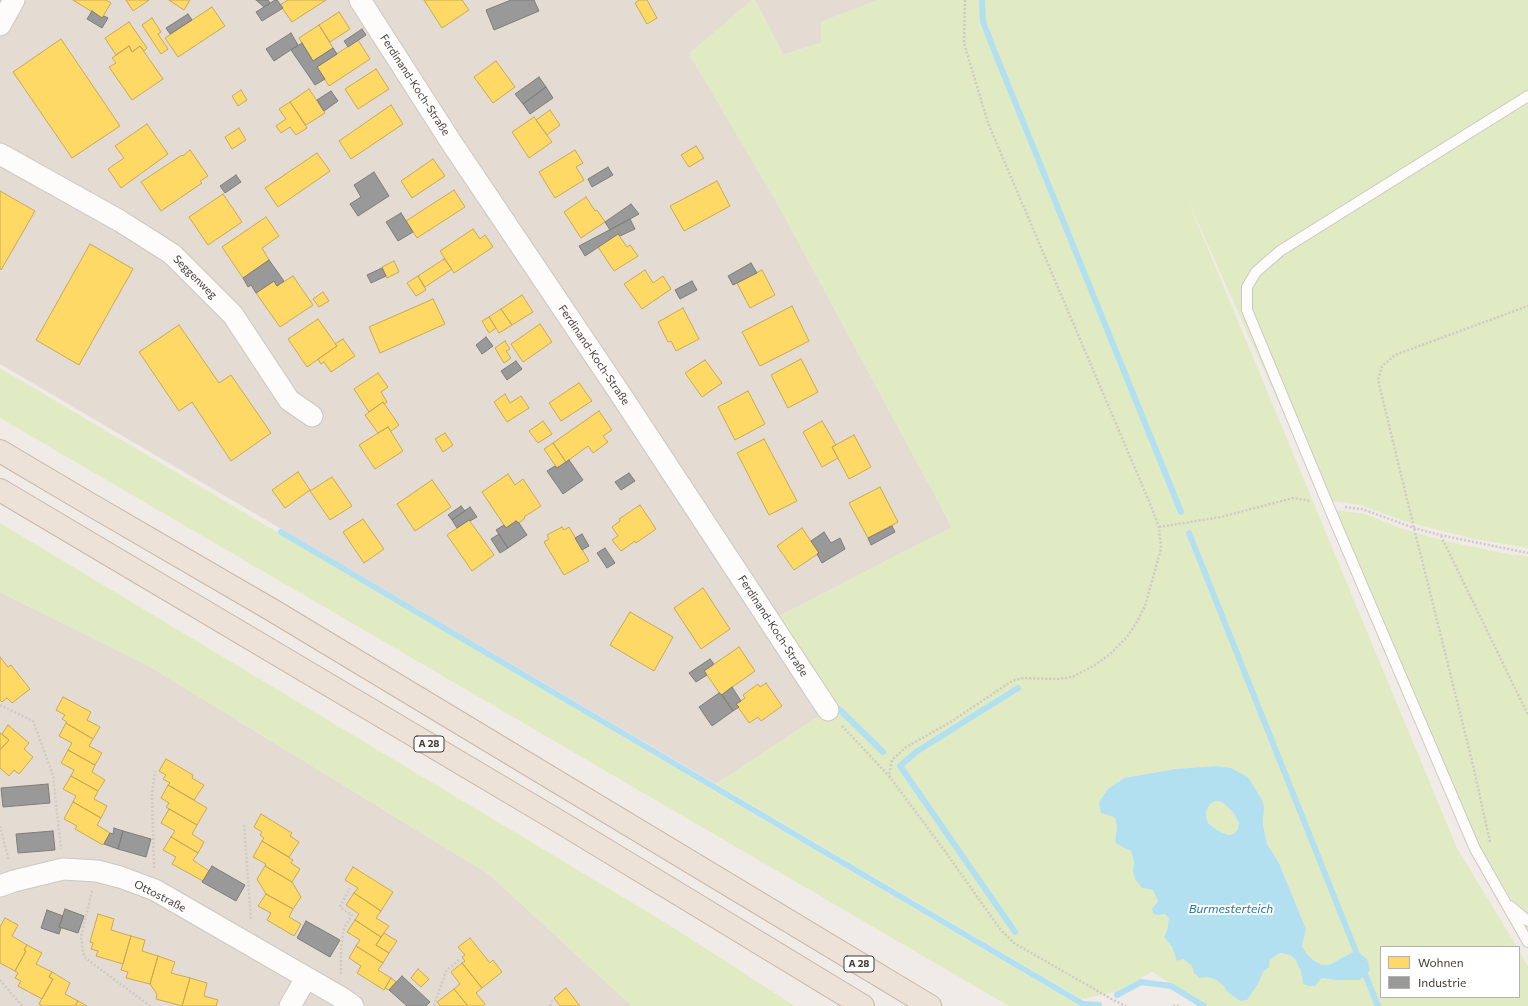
<!DOCTYPE html>
<meta charset="utf-8">
<style>
body{margin:0}
#map{position:relative;width:1528px;height:1006px;overflow:hidden;background:#f0ebe6;font-family:Commissioner,sans-serif}
canvas{display:block}
.legend{position:absolute;left:1380px;top:946px;width:140px;height:52px;box-sizing:border-box;background:#fff;border:1px solid #b5b1ad;margin:0;padding:5px 7px;list-style:none;font-size:12px;color:#453b33}
.legend li{display:flex;align-items:center;gap:8px;height:20px}
.legend b{width:20px;border:1px solid #b5b1ad}
</style>
<div id="map">
<canvas width="1528" height="1006"></canvas>
<ul class="legend">
<li><b style="height:11px;background:#ffd966"></b>Wohnen</li>
<li><b style="height:11px;background:#999"></b>Industrie</li>
</ul>
</div>
<script>
const c = document.querySelector('canvas').getContext('2d');
c.lineJoin = 'round';
function fill(path, color) { c.fillStyle = color; c.fill(path, 'evenodd'); }
const poly = rows => new Path2D(rows.map(r => 'M' + r).join(''));
function trace(path, color, width, dash) { c.strokeStyle = color; c.lineWidth = width; c.lineCap = dash ? 'butt' : 'round'; c.setLineDash(dash || []); c.stroke(path); }
function write(font, color, halo, rows, align = 'center') {
  c.font = font + ' Commissioner,sans-serif'; c.lineWidth = 4; c.setLineDash([]); c.textBaseline = 'middle'; c.strokeStyle = halo; c.fillStyle = color; for (const [text, x, y, turn = 0] of rows) {
    c.save(); c.translate(x, y); c.rotate((+turn || 0) * Math.PI / 180); c.textAlign = isNaN(turn) ? turn : align; if (halo) c.strokeText(text, 0, 0); c.fillText(text, 0, 0); c.restore();
  }
}
fill(poly([
 [0,0,752,0,690,54,780,208,952,527,770,621,828,710,716,784,0,364],
 [755,0,878,0,821,22,821,43,783,55],
 [0,592,149,666,490,875,632,1006,0,1006]
]), '#e4dcd3');
fill(poly([
 [752,0,755,0,784,55,821,43,821,22,878,0,1528,0,1528,548,1474,539,1407,522,1360,505,1331,501,1335,510,1365,514,1400,528,1445,541,1512,555,1528,556,1528,925,1478,847,1186,196,1457,848,1517,947,1381,947,1381,997,1519,997,1519,951,1528,966,1528,1006,1209,1006,1152,972,1116,992,1081,999,716,784,828,710,770,621,952,527,780,208,689,54],
 [1216,766,1231,768,1248,777,1261,798,1264,806,1263,824,1267,844,1279,863,1306,929,1302,946,1307,954,1313,960,1322,965,1329,965,1351,953,1367,959,1370,970,1359,980,1335,980,1322,978,1315,986,1301,977,1301,972,1295,959,1290,955,1280,953,1270,960,1269,967,1263,972,1251,995,1240,1001,1226,991,1224,986,1216,980,1209,977,1183,959,1177,961,1172,947,1164,937,1167,931,1170,918,1166,914,1161,914,1153,909,1159,901,1153,890,1142,888,1133,871,1134,862,1131,851,1117,844,1115,841,1117,828,1116,821,1114,817,1109,815,1118,781,1124,778,1174,769],
 [0,368,711,789,1080,1006,1009,1006,0,418],
 [0,523,666,923,795,1006,632,1006,490,875,149,666,0,592],
 [1215,801,1222,802,1233,812,1239,823,1238,829,1235,833,1230,835,1225,834,1217,830,1208,823,1206,817,1206,811,1210,804]
]), '#e1ebc3');
fill(poly([
 [1216,766,1231,768,1248,777,1261,798,1264,806,1263,824,1267,844,1279,863,1306,929,1302,946,1307,954,1313,960,1322,965,1329,965,1351,953,1358,952,1367,959,1369,965,1370,970,1365,976,1359,980,1335,980,1322,978,1315,986,1309,986,1303,984,1301,972,1295,959,1290,955,1280,953,1270,960,1269,967,1263,972,1258,984,1247,1000,1240,1001,1226,991,1224,986,1216,980,1209,977,1200,978,1194,973,1192,966,1183,959,1177,961,1172,947,1164,937,1167,931,1169,918,1165,914,1156,915,1153,913,1152,909,1158,901,1153,890,1142,888,1135,879,1133,871,1134,862,1131,851,1117,844,1115,841,1117,828,1116,821,1114,817,1101,813,1099,802,1108,789,1124,778,1175,769],
 [1215,801,1222,802,1233,812,1239,823,1238,829,1235,833,1230,835,1225,834,1217,830,1208,823,1206,817,1206,811,1210,804]
]), '#b3e0f1');
const homes = poly([
 [73,0,106,0,111,3,102,18,73,0],
 [126,0,149,0,133,11,126,0],
 [169,0,190,0,184,10,169,0],
 [288,0,326,0,292,22,280,5,288,0],
 [424,0,462,0,469,10,442,28,424,0],
 [639,0,647,0,657,18,647,24,635,3,639,0],
 [212,7,225,26,178,57,165,38,212,7],
 [339,12,350,29,330,42,319,25,339,12],
 [152,18,161,32,158,34,168,49,161,54,142,25,152,18],
 [129,22,147,48,144,51,140,46,132,52,129,46,116,55,105,38,129,22],
 [319,25,333,48,313,61,299,38,319,25],
 [61,39,120,126,72,158,13,72,61,39],
 [358,40,370,59,329,86,317,67,358,40],
 [129,46,132,52,140,46,163,79,132,100,109,67,116,63,112,58,129,46],
 [496,61,515,87,493,103,474,77,496,61],
 [376,69,389,89,358,109,345,89,376,69],
 [309,89,325,113,306,125,290,102,309,89],
 [241,90,247,100,238,106,232,96,241,90],
 [290,102,307,128,296,135,290,127,281,133,276,126,286,119,279,109,290,102],
 [391,105,403,124,351,159,339,141,391,105],
 [550,110,560,125,547,135,536,120,550,110],
 [534,117,552,142,529,158,512,132,534,117],
 [147,124,168,154,121,188,108,169,124,158,115,146,147,124],
 [239,128,246,140,232,149,225,137,239,128],
 [696,146,704,158,689,167,681,155,696,146],
 [190,150,208,176,200,181,202,183,161,211,141,182,182,155,183,156,190,150],
 [575,150,583,163,576,167,584,180,555,198,539,172,575,150],
 [317,153,330,171,278,207,265,188,317,153],
 [433,159,445,176,412,198,401,181,433,159],
 [717,181,730,206,684,231,670,206,717,181],
 [454,190,465,207,417,238,406,221,454,190],
 [0,191,35,211,1,270,0,269,0,191],
 [223,194,242,222,208,245,189,217,223,194],
 [586,197,595,211,597,210,605,222,581,238,564,212,586,197],
 [266,217,279,236,262,248,269,260,243,278,222,247,266,217],
 [473,229,480,239,485,235,493,247,454,273,440,251,473,229],
 [618,234,627,247,630,245,638,256,614,271,598,247,618,234],
 [90,244,133,269,79,365,36,340,90,244],
 [444,259,452,269,425,287,418,276,444,259],
 [394,261,399,272,387,278,382,267,394,261],
 [645,270,653,283,663,276,671,289,642,309,624,284,645,270],
 [762,270,775,295,750,308,737,283,762,270],
 [293,276,313,305,280,327,256,293,274,281,277,286,293,276],
 [418,276,426,290,416,296,407,283,418,276],
 [323,292,329,301,319,307,313,299,323,292],
 [522,295,533,312,512,325,501,309,522,295],
 [433,299,445,324,380,353,369,327,433,299],
 [792,306,809,341,760,366,742,332,792,306],
 [683,308,699,339,676,351,671,341,668,342,658,322,683,308],
 [501,309,512,325,499,333,489,317,501,309],
 [489,317,496,328,489,333,482,321,489,317],
 [318,319,337,346,307,367,288,339,318,319],
 [540,324,552,342,523,362,511,344,540,324],
 [179,325,219,383,231,375,271,433,231,461,192,402,179,411,139,352,179,325],
 [343,339,355,356,331,372,324,362,321,364,318,359,337,346,335,344,343,339],
 [505,341,510,349,506,351,511,358,504,363,495,348,505,341],
 [801,359,818,392,788,408,771,375,801,359],
 [705,360,722,383,702,397,685,373,705,360],
 [378,373,388,387,381,392,387,402,384,404,383,402,369,412,354,389,378,373],
 [579,383,592,401,561,421,549,403,579,383],
 [748,391,765,424,735,440,718,407,748,391],
 [505,394,510,403,521,396,529,408,507,422,494,402,505,394],
 [383,402,399,425,391,431,388,427,378,433,365,415,383,402],
 [599,411,612,430,603,436,608,442,593,453,588,446,566,462,553,443,599,411],
 [543,421,552,434,538,443,529,431,543,421],
 [822,421,836,445,832,447,838,458,822,467,803,432,822,421],
 [388,427,403,451,375,469,359,445,388,427],
 [445,433,453,445,443,452,435,439,445,433],
 [854,435,871,467,849,479,832,447,854,435],
 [764,439,797,501,769,515,737,453,764,439],
 [553,443,566,462,557,468,544,449,553,443],
 [298,472,310,490,285,508,272,490,298,472],
 [508,474,515,485,523,479,541,506,524,517,525,518,519,523,516,521,506,528,482,492,508,474],
 [332,477,352,506,330,520,310,491,332,477],
 [432,480,451,507,415,531,397,504,432,480],
 [880,487,898,522,868,538,849,503,880,487],
 [640,505,656,529,636,543,635,541,621,551,612,540,618,536,612,527,620,521,619,519,640,505],
 [363,519,384,549,364,563,343,532,363,519],
 [469,520,494,555,472,571,447,535,469,520],
 [562,527,564,530,569,527,589,561,564,575,544,542,549,539,547,535,562,527],
 [802,528,819,553,794,570,777,546,802,528],
 [703,588,730,629,701,649,674,608,703,588],
 [630,612,673,637,654,671,610,645,630,612],
 [739,647,755,671,721,695,704,671,739,647],
 [0,657,8,667,11,665,30,689,12,703,7,698,2,702,0,700,0,657],
 [766,683,782,706,761,721,758,717,749,723,736,704,745,698,743,695,758,684,760,687,766,683],
 [63,697,91,712,87,720,100,727,93,739,66,723,67,722,62,719,65,715,56,710,63,697],
 [66,723,93,739,89,746,102,753,95,765,68,750,72,743,59,736,66,723],
 [8,725,29,743,24,749,33,757,19,774,14,770,9,776,0,768,0,750,9,740,2,734,8,725],
 [0,733,9,740,0,750,0,733],
 [68,750,95,765,92,772,105,780,98,791,71,776,74,770,61,763,68,750],
 [166,759,193,775,192,778,204,785,194,800,168,785,170,783,163,779,166,775,159,771,166,759],
 [71,776,98,791,94,799,107,806,101,818,73,802,76,796,63,789,71,776],
 [168,785,207,808,197,825,166,807,169,803,161,798,168,785],
 [73,802,101,818,97,825,110,833,103,845,75,829,77,826,64,819,73,802],
 [169,809,197,825,192,834,204,842,198,853,171,837,175,831,161,823,169,809],
 [261,814,292,833,290,836,299,842,289,857,262,841,264,838,260,835,262,832,254,827,261,814],
 [171,837,198,853,193,860,209,871,203,881,172,864,176,857,163,850,171,837],
 [262,841,293,860,291,863,300,869,292,882,265,866,266,864,253,857,262,841],
 [265,866,292,882,301,897,293,909,266,894,257,879,265,866],
 [353,867,393,892,381,911,354,893,358,888,345,880,353,867],
 [354,893,381,911,376,918,389,926,381,937,355,920,359,914,346,905,354,893],
 [266,894,293,909,289,917,301,924,294,936,267,920,271,913,258,906,266,894],
 [98,914,114,919,111,930,131,936,123,964,96,956,98,951,91,949,93,943,90,942,98,914],
 [5,918,18,925,12,936,27,945,24,950,26,951,15,971,0,963,0,927,5,918],
 [355,920,381,937,376,945,389,953,383,963,356,946,360,940,347,932,355,920],
 [384,933,397,941,389,953,376,945,384,933],
 [131,936,145,940,142,951,158,956,150,984,126,978,128,972,121,970,131,936],
 [470,938,490,963,493,960,502,972,482,988,462,963,465,961,462,957,465,955,458,947,470,938],
 [27,945,42,953,36,964,52,972,49,977,53,979,42,999,18,986,21,981,15,978,18,973,15,971,26,951,24,950,27,945],
 [356,946,383,963,378,970,391,978,384,990,357,973,361,966,349,958,356,946],
 [158,956,175,962,171,973,190,978,182,1006,156,999,157,994,150,984,158,956],
 [462,963,482,988,476,993,485,1004,483,1006,468,1006,454,989,460,984,451,972,462,963],
 [418,969,429,979,421,987,411,978,418,969],
 [52,972,70,983,65,994,78,1001,75,1006,43,1006,39,1004,53,979,49,977,52,972],
 [190,978,207,983,204,996,218,1000,216,1006,182,1006,190,978],
 [391,978,396,982,389,990,385,988,391,978],
 [566,988,580,1006,560,1006,554,998,566,988],
 [454,989,468,1006,440,1006,437,1002,454,989],
 [78,1001,87,1006,75,1006,78,1001]
]);
fill(homes, '#ffd966');
trace(homes, '#c7aa57', 1);
const industry = poly([
 [256,0,268,0,270,3,264,7,256,0],
 [275,0,277,0,283,8,262,21,256,12,275,0],
 [511,0,534,0,539,11,494,30,486,10,511,0],
 [92,11,102,18,104,16,108,18,102,28,87,19,92,11],
 [188,14,192,20,170,34,166,28,188,14],
 [362,29,366,35,348,47,344,41,362,29],
 [291,33,298,45,274,61,266,49,291,33],
 [302,43,313,61,333,48,337,54,317,67,325,79,315,85,291,50,302,43],
 [539,77,546,87,523,104,515,94,539,77],
 [546,87,553,98,530,114,523,104,546,87],
 [331,91,338,101,324,111,317,100,331,91],
 [608,167,613,175,592,187,588,179,608,167],
 [374,172,389,196,358,216,350,204,361,197,354,185,374,172],
 [236,175,241,182,225,193,220,186,236,175],
 [631,204,639,214,610,230,605,222,631,204],
 [401,213,413,232,398,241,386,222,401,213],
 [630,219,635,229,620,236,618,234,585,256,579,246,630,219],
 [269,260,284,281,277,286,274,281,256,293,251,285,248,287,243,278,269,260],
 [751,263,757,273,733,285,728,276,751,263],
 [382,268,386,276,371,283,367,275,382,268],
 [692,281,697,290,680,299,675,290,692,281],
 [486,337,493,346,482,354,476,345,486,337],
 [516,361,522,369,507,380,501,371,516,361],
 [569,460,583,480,563,494,547,471,555,466,557,468,569,460],
 [629,473,635,481,621,490,615,482,629,473],
 [461,506,465,511,452,520,448,515,461,506],
 [470,507,477,517,470,521,469,520,457,528,452,520,470,507],
 [516,521,519,523,527,535,508,548,496,530,504,525,506,528,516,521],
 [892,526,895,532,871,545,868,538,892,526],
 [824,532,831,543,840,538,845,549,822,563,817,554,819,553,811,541,824,532],
 [499,534,508,548,500,553,491,539,499,534],
 [582,534,589,546,582,550,575,538,582,534],
 [605,548,615,563,607,568,597,553,605,548],
 [710,659,714,664,704,671,707,675,696,682,689,673,710,659],
 [732,687,741,701,736,704,739,707,733,711,722,695,732,687],
 [719,693,722,695,733,711,712,726,699,707,719,693],
 [48,784,50,803,3,807,1,788,48,784],
 [114,828,123,831,118,849,104,844,110,833,113,834,114,828],
 [53,831,55,850,18,853,16,834,53,831],
 [123,831,151,839,146,857,118,849,123,831],
 [212,866,245,885,236,901,202,882,212,866],
 [65,909,84,916,78,933,59,927,65,909],
 [47,910,63,916,59,927,61,928,59,934,41,928,47,910],
 [306,921,340,940,330,957,297,938,306,921],
 [402,976,430,1002,426,1006,407,1006,389,990,402,976]
]);
fill(industry, '#999');
trace(industry, '#807d7a', 1);
trace(poly([
 [982,0,983,22,998,60,1181,512],
 [281,532,1083,1004,1099,1005],
 [1189,533,1359,959],
 [839,709,883,752],
 [1015,932,900,766,916,752,1018,688],
 [1363,969,1378,1006],
 [1117,995,1141,982,1171,986,1204,1006]
]), '#b3e0f1', 6);
const lane = poly([
 [1528,96,1280,251,1256,272,1247,287,1247,310,1328,505,1475,849,1528,942],
 [1510,906,1528,921]
]);
const street = poly([
 [360,0,451,142,621,395,828,710],
 [0,25,14,0],
 [0,154,120,221,172,254,233,315,289,400,312,416],
 [0,886,14,881,63,869,97,871,120,877,155,890,342,998,353,1006],
 [290,1006,306,978]
]);
const highway = poly([
 [0,451,81,499,272,610,930,1006],
 [0,490,560,822,863,1006]
]);
trace(lane, '#ccc7c2', 12);
trace(street, '#ccc7c2', 23);
trace(highway, '#cab5a0', 24);
trace(poly([
 [965,0,964,43,988,123,1151,506,1159,527,1161,549,1145,606,1137,622,1127,637,1110,654,1095,665,1072,677,1058,679,1023,678,1012,681,949,723,906,747,892,760,889,776,942,847,1000,929,1014,943,1115,1001,1126,1006],
 [1345,507,1362,509,1414,528,1440,535,1528,553],
 [1159,527,1221,517,1293,498,1311,501],
 [1441,536,1528,715],
 [0,705,33,721,53,775,61,849],
 [842,726,889,776],
 [244,825,251,920],
 [0,826,9,861],
 [1490,842,1473,765,1414,528,1378,380,1382,366,1395,355,1528,306],
 [154,868,152,794,155,771],
 [92,891,81,937,84,957,150,1006],
 [341,974,341,948,344,928,352,915,340,907,350,888],
 [0,980,22,1006],
 [434,1006,446,971,459,960],
 [550,1006,552,1000],
 [1173,1006,1180,1006]
]), '#cecac6', 2.5, [2, 2]);
trace(lane, '#fdfcfb', 10);
trace(street, '#fdfcfb', 21);
trace(highway, '#ece2d7', 22);
for (const [x, y, w] of [
 [429,744,30],
 [859,964,30]
]) { const box = new Path2D(); box.roundRect(x - w / 2, y - 8, w, 16, 3); c.fillStyle = '#fff'; c.fill(box); trace(box, '#453b33', 1); }
write('bold 10px', '#453b33', null, [
 ["A 28",429,744],
 ["A 28",859,964]
]);
write('11px', '#453b33', '#fff', [
 ["Ferdinand-Koch-Straße",415,85,57],
 ["Seggenweg",195,277,45],
 ["Ferdinand-Koch-Straße",594,355,56],
 ["Ferdinand-Koch-Straße",773,626,57],
 ["Ottostraße",160,896,27]
]);
write('italic 12px', '#217aa0', '#fff', [
 ["Burmesterteich",1231,909]
]);
</script>
